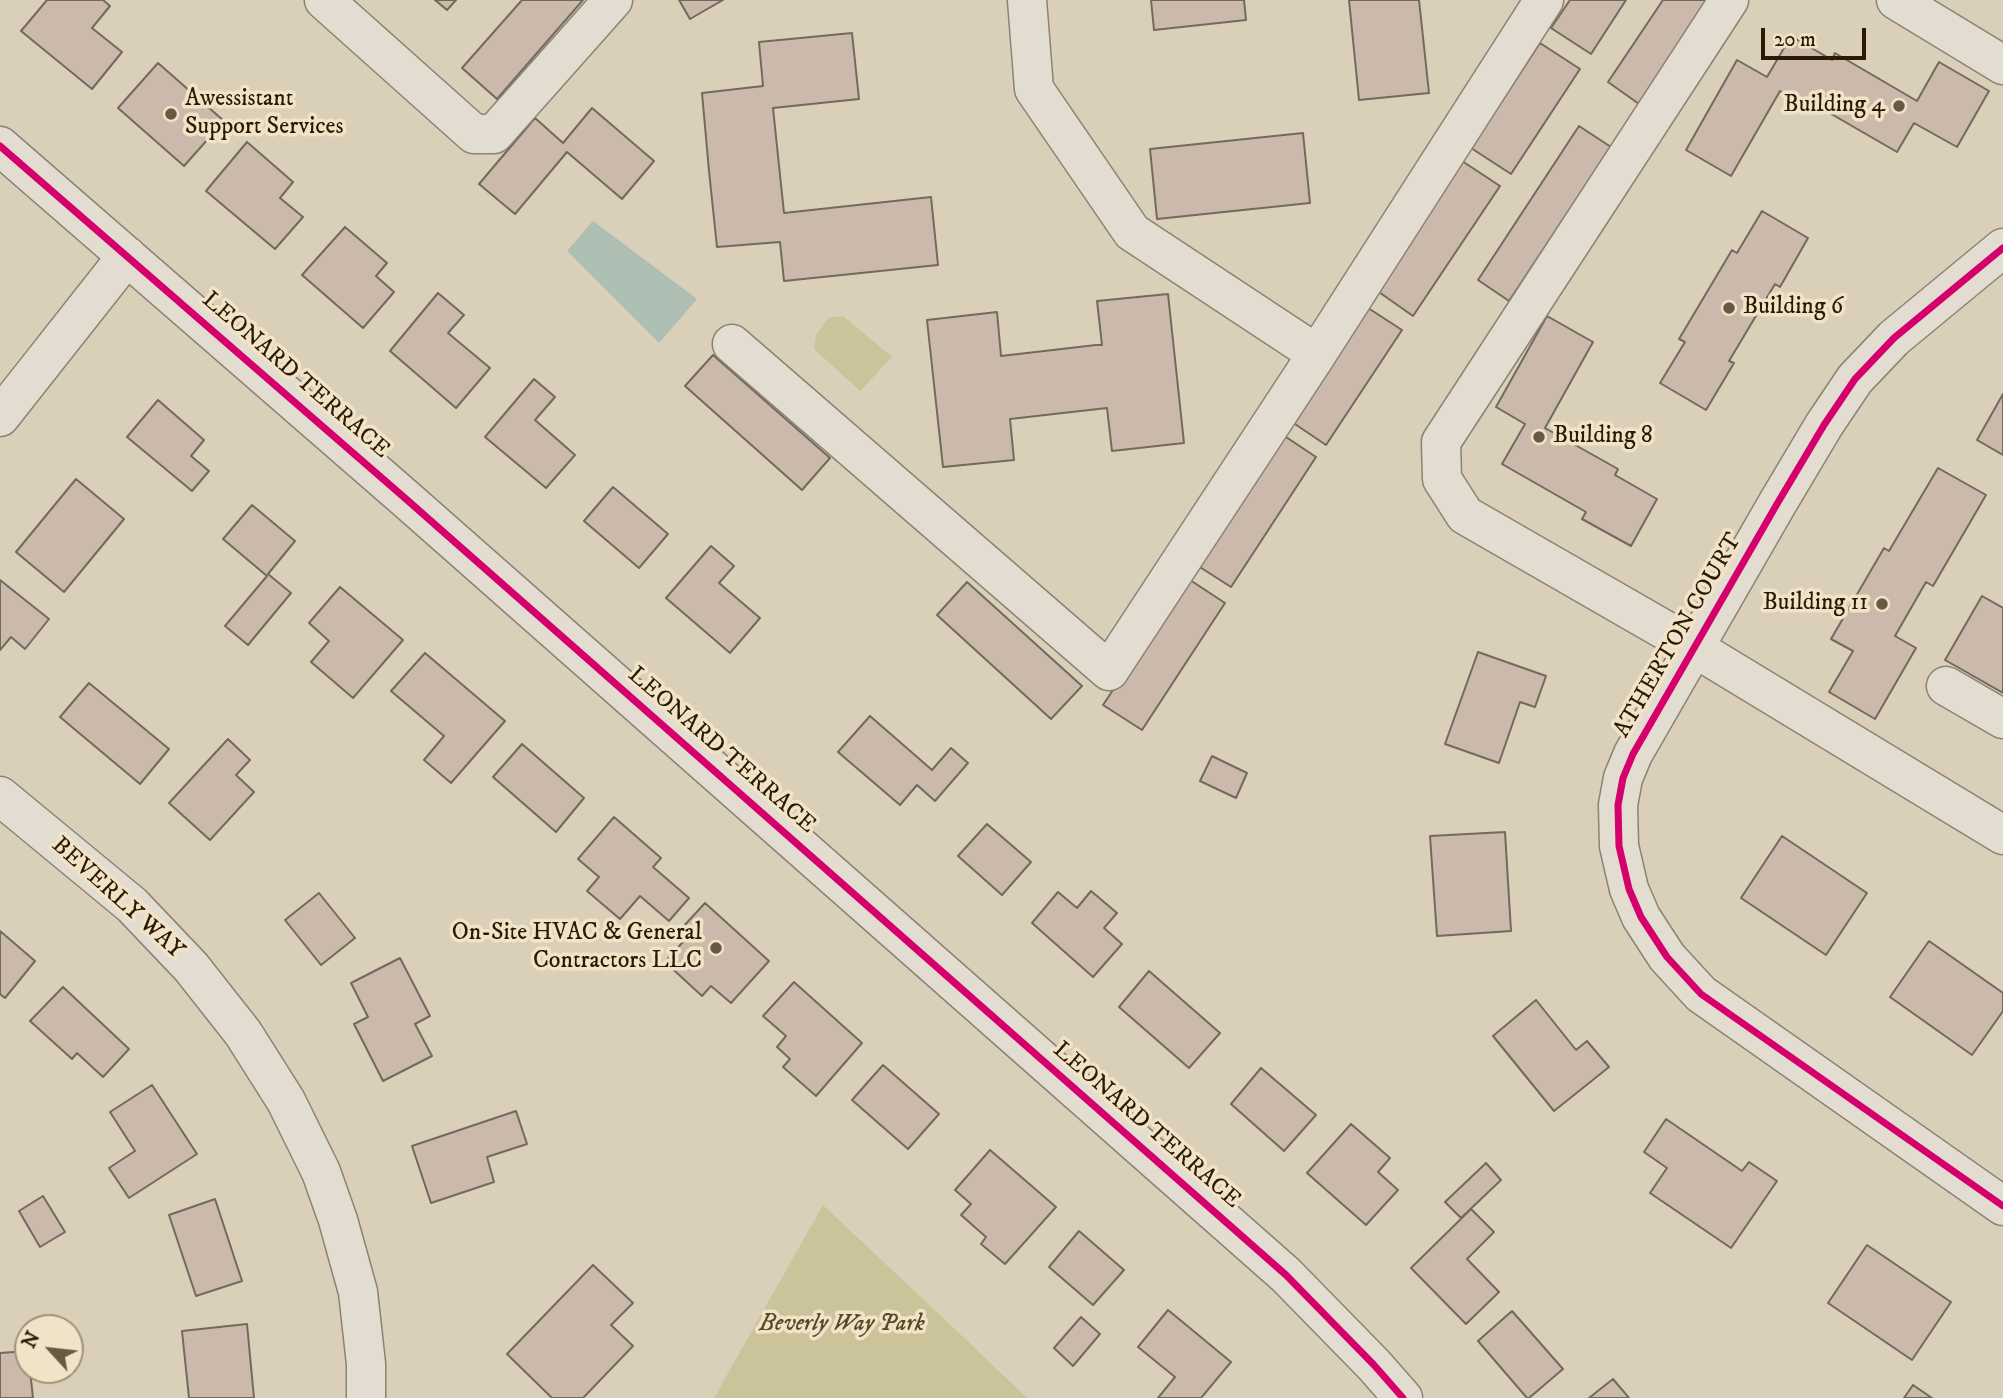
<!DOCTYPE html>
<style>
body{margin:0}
#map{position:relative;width:2003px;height:1398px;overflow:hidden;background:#dacfb8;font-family:"IM FELL DW Pica",serif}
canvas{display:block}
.north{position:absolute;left:14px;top:1314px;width:70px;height:70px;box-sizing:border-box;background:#f1e3c7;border:2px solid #a19279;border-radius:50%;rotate:297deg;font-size:19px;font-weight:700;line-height:28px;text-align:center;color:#2a1903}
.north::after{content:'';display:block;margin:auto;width:24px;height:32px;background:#685942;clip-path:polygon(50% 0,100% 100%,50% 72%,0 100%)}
.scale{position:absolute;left:1761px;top:28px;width:105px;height:32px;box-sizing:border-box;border:4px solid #2a1903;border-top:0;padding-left:9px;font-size:21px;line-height:24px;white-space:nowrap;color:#2a1903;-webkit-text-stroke:5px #f1e3c7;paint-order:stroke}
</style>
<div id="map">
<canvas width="2003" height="1398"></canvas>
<div class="north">N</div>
<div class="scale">20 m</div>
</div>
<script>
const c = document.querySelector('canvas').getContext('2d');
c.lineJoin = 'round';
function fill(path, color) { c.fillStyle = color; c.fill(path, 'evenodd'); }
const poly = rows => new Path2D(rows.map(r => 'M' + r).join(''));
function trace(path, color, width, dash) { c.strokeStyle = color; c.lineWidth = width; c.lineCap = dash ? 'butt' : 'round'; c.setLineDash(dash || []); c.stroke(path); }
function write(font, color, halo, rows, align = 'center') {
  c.font = font + ' "IM FELL DW Pica",serif'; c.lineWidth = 7; c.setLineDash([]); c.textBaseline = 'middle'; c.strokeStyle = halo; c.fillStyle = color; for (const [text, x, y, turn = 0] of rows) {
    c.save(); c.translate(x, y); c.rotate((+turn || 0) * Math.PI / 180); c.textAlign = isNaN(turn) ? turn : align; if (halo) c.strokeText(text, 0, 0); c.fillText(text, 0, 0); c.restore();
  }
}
fill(poly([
 [843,316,892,357,860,391,814,349,816,335,828,318],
 [823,1205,959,1333,1027,1398,714,1398]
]), '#cbc49b');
fill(poly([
 [593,221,697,299,659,343,567,251]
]), '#adbeb3');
const building = poly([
 [47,0,103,0,110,6,92,28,122,52,92,89,21,31,47,0],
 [435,0,456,0,447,10,435,0],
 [522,0,583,0,497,99,462,68,522,0],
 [679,0,723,0,690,19,679,0],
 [1151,0,1244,0,1246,20,1154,30,1151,0],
 [1349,0,1419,0,1429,93,1359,100,1349,0],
 [1570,0,1626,0,1591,54,1551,28,1570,0],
 [1663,0,1709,0,1639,104,1608,82,1663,0],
 [852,33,859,99,773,108,784,213,931,197,938,265,784,281,780,242,717,247,709,171,702,93,763,86,759,42,852,33],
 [1791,36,1832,60,1835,53,1840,56,1917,101,1939,62,1989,91,1957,147,1914,123,1897,152,1814,104,1811,109,1780,91,1731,176,1686,150,1737,60,1767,77,1791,36],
 [1540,43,1580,69,1511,174,1471,148,1540,43],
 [158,63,224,121,184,166,118,108,158,63],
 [592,108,654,161,622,199,567,152,515,214,479,184,535,118,563,143,592,108],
 [1579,126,1611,147,1509,301,1478,280,1579,126],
 [1303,133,1310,203,1157,219,1150,149,1303,133],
 [247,142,293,182,280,198,303,217,275,249,206,191,247,142],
 [1462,161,1500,186,1413,316,1376,290,1462,161],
 [1762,211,1808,238,1780,287,1775,284,1729,361,1734,363,1706,410,1660,383,1685,342,1679,339,1732,250,1737,253,1762,211],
 [345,227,387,263,376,276,394,292,363,328,302,275,345,227],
 [438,293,464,315,448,333,490,368,456,408,390,351,438,293],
 [1168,294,1184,443,1112,451,1107,408,1010,419,1014,460,943,467,927,320,997,312,1001,356,1096,345,1102,345,1097,301,1168,294],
 [1365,306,1402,330,1326,445,1289,420,1365,306],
 [1547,316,1593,342,1545,428,1618,469,1615,475,1657,499,1631,546,1582,519,1586,512,1502,464,1525,424,1496,407,1547,316],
 [713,355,830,458,802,490,685,386,713,355],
 [534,379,555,397,535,420,575,455,546,488,485,437,534,379],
 [2003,394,2003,455,1977,440,2003,394],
 [158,400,204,440,191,456,209,471,192,491,127,437,158,400],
 [1280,433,1316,457,1231,587,1195,564,1280,433],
 [1938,468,1986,495,1933,586,1926,582,1895,636,1916,648,1875,719,1829,692,1853,651,1831,639,1884,548,1889,551,1938,468],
 [76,479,124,519,64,592,16,552,76,479],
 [613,487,668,534,639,568,584,521,613,487],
 [252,505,295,541,268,574,291,593,248,645,225,626,267,576,223,539,252,505],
 [711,546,734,566,719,583,760,618,730,653,666,598,711,546],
 [1187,578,1225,603,1142,730,1103,705,1187,578],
 [0,580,49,619,25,649,11,637,0,650,0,580],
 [967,582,1082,686,1051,719,937,615,967,582],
 [340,587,403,640,353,698,311,662,329,641,309,623,340,587],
 [1982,596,2003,608,2003,693,1945,660,1982,596],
 [1478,652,1546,676,1535,707,1520,702,1499,763,1445,744,1478,652],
 [425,653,505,721,451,783,424,760,444,736,391,691,425,653],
 [89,683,169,749,140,784,60,717,89,683],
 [870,716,932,770,951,748,968,763,935,801,917,785,900,805,838,752,870,716],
 [228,739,250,760,236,775,254,792,210,840,169,803,228,739],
 [522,744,584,798,556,832,493,777,522,744],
 [1212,756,1247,773,1236,798,1200,781,1212,756],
 [614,817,661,858,653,867,689,898,669,921,640,896,620,919,587,891,599,877,578,859,614,817],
 [987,824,1031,862,1002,895,958,856,987,824],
 [1505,832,1511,931,1437,936,1430,836,1505,832],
 [1782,836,1867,893,1826,955,1741,898,1782,836],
 [1091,891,1117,913,1104,928,1122,944,1093,977,1032,923,1058,892,1077,908,1091,891],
 [319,893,355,938,321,965,285,920,319,893],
 [705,903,769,961,731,1003,711,986,702,996,665,962,689,935,682,928,705,903],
 [0,931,35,961,5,998,0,994,0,931],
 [1929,941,2003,993,2003,1011,1972,1055,1890,997,1929,941],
 [400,958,430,1016,415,1024,432,1056,383,1081,354,1024,368,1017,351,983,400,958],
 [1149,971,1220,1033,1189,1068,1119,1007,1149,971],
 [794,982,862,1043,816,1096,783,1067,790,1059,777,1047,786,1036,763,1016,794,982],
 [63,987,129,1049,103,1077,77,1053,72,1059,30,1021,63,987],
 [1536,1000,1576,1050,1587,1041,1609,1067,1554,1111,1493,1036,1536,1000],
 [883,1065,939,1114,908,1149,852,1100,883,1065],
 [1261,1068,1316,1115,1284,1151,1231,1104,1261,1068],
 [152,1085,197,1154,129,1198,109,1168,135,1151,110,1112,152,1085],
 [516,1111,527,1144,487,1157,494,1182,431,1203,412,1146,516,1111],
 [1666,1119,1742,1171,1749,1162,1777,1181,1731,1248,1650,1193,1667,1168,1644,1152,1666,1119],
 [1351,1124,1390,1158,1378,1172,1398,1190,1366,1225,1307,1173,1351,1124],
 [990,1150,1056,1207,1005,1264,981,1244,986,1237,961,1215,971,1204,955,1190,990,1150],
 [1486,1163,1501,1180,1461,1218,1445,1202,1486,1163],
 [43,1196,65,1232,40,1247,19,1211,43,1196],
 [215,1199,242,1281,196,1296,169,1215,215,1199],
 [1471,1209,1494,1232,1467,1259,1499,1292,1466,1324,1411,1268,1471,1209],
 [1079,1231,1124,1270,1093,1305,1049,1267,1079,1231],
 [1867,1245,1951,1302,1912,1360,1828,1303,1867,1245],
 [593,1265,633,1303,611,1325,633,1346,583,1398,552,1398,507,1354,593,1265],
 [1168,1310,1231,1362,1201,1398,1158,1398,1175,1377,1138,1347,1168,1310],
 [1512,1311,1563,1369,1529,1398,1527,1398,1478,1341,1512,1311],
 [1081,1317,1100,1334,1073,1366,1054,1348,1081,1317],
 [247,1324,254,1398,189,1398,182,1331,247,1324],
 [28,1351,28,1370,30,1370,33,1398,0,1398,0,1353,28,1351],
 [1613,1379,1629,1398,1589,1398,1613,1379],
 [1913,1385,1932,1398,1904,1398,1913,1385]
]);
fill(building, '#cbbaab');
trace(building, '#726a5c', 2);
const minor = poly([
 [324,0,474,134,494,134,613,0],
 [1729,0,1441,442,1442,479,1465,515,1670,633,2003,835],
 [1896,0,2003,65],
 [0,146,406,499,1286,1275,1374,1365,1403,1398],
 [2003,248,1894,338,1855,379,1824,425,1777,504,1633,754,1623,778,1618,805,1619,846,1629,889,1641,917,1667,957,1701,994,2003,1206],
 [732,344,1109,671,1317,354,1132,232,1034,89,1027,0],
 [1317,354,1544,0],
 [0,417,127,256],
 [1946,686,2003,719],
 [0,796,132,905,191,967,243,1033,286,1101,321,1172,338,1220,358,1292,366,1364,366,1398]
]);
trace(minor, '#8b8373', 41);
trace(minor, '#e2dcd1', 38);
trace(poly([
 [0,146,406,499,1286,1275,1374,1365,1403,1398],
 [2003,248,1894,338,1855,379,1824,425,1777,504,1633,754,1623,778,1618,805,1619,846,1629,889,1641,917,1667,957,1701,994,2003,1206]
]), '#d6006c', 7);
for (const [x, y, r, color] of [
 [1899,106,7,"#685942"],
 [171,114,7,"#685942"],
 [1729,308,7,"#685942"],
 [1539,437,7,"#685942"],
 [1882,604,7,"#685942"],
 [716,948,7,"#685942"]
]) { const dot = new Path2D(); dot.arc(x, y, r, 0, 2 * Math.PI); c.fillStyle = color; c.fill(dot); trace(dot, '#f1e3c7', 2.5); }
write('24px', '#2a1903', '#f1e3c7', [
 ["Awessistant",185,100],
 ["Support Services",185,128],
 ["Building 4",1885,106,"right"],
 ["Building 6",1743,308],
 ["Building 8",1553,437],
 ["Building 11",1868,604,"right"],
 ["On-Site HVAC & General",702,934,"right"],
 ["Contractors LLC",702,962,"right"]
], 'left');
write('24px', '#2a1903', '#f1e3c7', [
 ["LEONARD TERRACE",295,376,41],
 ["ATHERTON COURT",1679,636,-60],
 ["LEONARD TERRACE",721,751,41],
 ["BEVERLY WAY",117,899,42],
 ["LEONARD TERRACE",1146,1126,41]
]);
write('italic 24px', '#564a29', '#f1e3c7', [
 ["Beverly Way Park",842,1325]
]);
</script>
